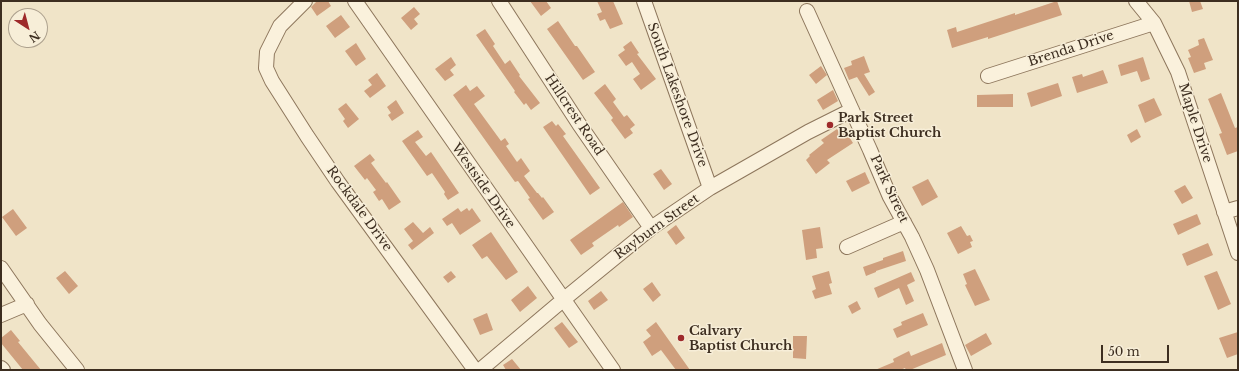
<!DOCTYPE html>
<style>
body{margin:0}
#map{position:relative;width:1239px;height:371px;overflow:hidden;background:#f0e4c8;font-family:"Libre Baskerville",serif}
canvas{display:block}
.frame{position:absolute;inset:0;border:2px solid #3d2e20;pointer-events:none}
.north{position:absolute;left:8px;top:8px;width:40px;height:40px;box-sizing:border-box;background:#f7eed8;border:1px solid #ada18e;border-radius:50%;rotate:144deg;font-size:11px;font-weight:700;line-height:16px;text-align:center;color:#3d2e20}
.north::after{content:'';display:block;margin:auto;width:14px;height:18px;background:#9e2a2b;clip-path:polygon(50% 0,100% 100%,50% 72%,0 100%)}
.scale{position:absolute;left:1101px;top:345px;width:68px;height:18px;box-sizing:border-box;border:2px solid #3d2e20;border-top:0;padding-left:5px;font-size:12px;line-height:14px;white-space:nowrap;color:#3d2e20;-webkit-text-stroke:3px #f7eed8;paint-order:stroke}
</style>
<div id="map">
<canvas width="1239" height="371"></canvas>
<div class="frame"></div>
<div class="north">N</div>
<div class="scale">50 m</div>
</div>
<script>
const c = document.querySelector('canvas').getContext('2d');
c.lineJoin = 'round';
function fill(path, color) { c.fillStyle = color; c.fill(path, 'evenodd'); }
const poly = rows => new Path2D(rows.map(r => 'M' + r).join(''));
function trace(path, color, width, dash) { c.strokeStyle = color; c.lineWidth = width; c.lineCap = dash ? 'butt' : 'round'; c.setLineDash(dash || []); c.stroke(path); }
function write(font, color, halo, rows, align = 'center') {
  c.font = font + ' "Libre Baskerville",serif'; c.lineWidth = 3; c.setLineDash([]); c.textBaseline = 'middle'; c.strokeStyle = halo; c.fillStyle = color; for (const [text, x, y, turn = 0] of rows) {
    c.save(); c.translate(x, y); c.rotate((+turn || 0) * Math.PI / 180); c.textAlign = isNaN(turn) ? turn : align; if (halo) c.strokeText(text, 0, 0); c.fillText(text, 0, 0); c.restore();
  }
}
fill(poly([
 [317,1,328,1,331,6,317,16,311,7],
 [530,1,546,1,551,8,541,16],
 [597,1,613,1,623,24,610,29,605,19,600,21,597,14,602,12],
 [1057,1,1062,15,988,39,988,37,952,48,947,30,956,27,957,32,1015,13,1015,15],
 [1189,1,1200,1,1203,9,1192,12],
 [414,7,420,14,414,19,418,24,411,30,401,18],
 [341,15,350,27,335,38,326,26],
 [558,21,575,46,577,46,595,72,583,80,547,29],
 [485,29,495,44,493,46,505,64,510,60,520,75,519,76,540,103,531,110,526,103,524,105,514,92,515,91,476,35],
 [1204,38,1213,60,1204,63,1206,69,1194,73,1188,58,1191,57,1188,50,1199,45,1198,40],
 [631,41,639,53,637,54,656,79,641,90,633,79,640,74,632,62,626,66,618,55,625,50,623,47],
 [356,43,366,59,356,66,345,51],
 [864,56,870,72,864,74,875,92,869,96,857,77,849,80,844,68,852,65,851,61],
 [451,57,456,65,450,70,454,75,445,81,435,69],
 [1143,57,1150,79,1141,82,1137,71,1121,76,1118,65],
 [821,66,827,75,816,84,809,75],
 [1103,70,1108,83,1077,93,1072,77,1082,74,1083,77],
 [377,73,386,86,370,98,364,91,372,85,368,80],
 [1058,83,1062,96,1031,107,1027,93],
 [605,84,616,99,613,102,624,117,627,115,635,125,630,129,633,133,625,139,611,120,613,118,594,93],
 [466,85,470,91,477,86,485,96,474,104,501,141,505,138,509,144,506,146,517,162,521,158,530,171,524,176,537,193,538,193,542,198,543,197,554,212,543,220,528,199,530,198,518,181,515,182,453,95],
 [833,90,838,101,823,110,817,100],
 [1221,93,1235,128,1238,127,1238,151,1227,155,1219,134,1222,133,1208,99],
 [1013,94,1013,107,977,107,977,95],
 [1154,98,1162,115,1145,123,1138,105],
 [396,100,404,113,392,121,388,115,391,113,387,107],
 [346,103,359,119,348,128,343,121,345,119,338,109],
 [552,121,556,126,558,124,566,134,563,136,600,188,590,195,543,127],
 [837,129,841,135,846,132,853,143,827,160,830,163,816,174,806,160,810,156,809,155,824,143,821,140],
 [1137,129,1141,137,1131,143,1127,135],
 [418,130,423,137,415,142,426,156,431,152,459,193,448,200,444,194,445,192,432,173,427,176,402,141],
 [370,154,375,160,371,163,386,183,387,182,401,202,389,210,382,199,379,201,373,192,376,190,367,178,365,180,354,166],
 [661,169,672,184,664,190,653,174],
 [865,172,870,183,852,192,846,181],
 [928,179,938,197,922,206,912,187],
 [1185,185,1193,198,1182,204,1174,191],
 [623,202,633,217,619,227,618,225,592,243,594,246,581,255,570,240],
 [458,208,461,212,467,208,469,211,472,208,481,221,460,235,452,223,447,226,442,219],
 [13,209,27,228,16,236,2,217],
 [1197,214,1201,224,1178,235,1173,224],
 [413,222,423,233,430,227,434,233,412,250,408,245,413,241,404,229],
 [676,225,685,238,676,245,667,232],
 [961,226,967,236,970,235,973,241,970,242,972,247,958,254,947,233],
 [820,227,823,248,816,249,817,258,806,260,802,230],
 [491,232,518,272,506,280,487,256,482,259,472,245],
 [1208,243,1213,255,1187,266,1182,254],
 [903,251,906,261,876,271,876,272,866,276,863,267,883,260,883,258],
 [975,269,990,300,975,306,965,285,967,284,963,274],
 [65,271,78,286,69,294,56,278],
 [451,271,456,277,448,283,443,277],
 [829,271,832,283,829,284,832,294,815,299,812,291,816,289,812,276],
 [1217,271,1231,304,1218,310,1204,276],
 [911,272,915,281,907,285,914,301,906,305,899,288,878,298,874,288],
 [652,282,661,295,653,302,643,289],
 [528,286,537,298,520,312,511,300],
 [601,291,608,300,594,310,588,301],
 [857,301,861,309,852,314,848,306],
 [487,313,493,330,480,335,473,319],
 [923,313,928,325,897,338,893,329,902,325,901,322],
 [562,322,578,342,569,348,554,328],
 [656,322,690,370,676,370,661,350,652,356,643,342,651,336,646,330],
 [11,330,20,341,18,342,41,370,23,370,1,343,1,338],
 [1238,332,1238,354,1227,358,1219,338],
 [986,333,992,344,971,356,965,345],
 [793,336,807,336,806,359,793,358],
 [942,343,946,355,910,370,906,370,905,368,900,370,875,370,894,362,893,359,909,351,911,356],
 [512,359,521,370,506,370,503,365]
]), '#cf9f7d');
const minor = poly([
 [305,1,280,26,267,52,266,68,272,81,307,136,338,182,475,370],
 [355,1,613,370],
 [499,1,579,124,651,228],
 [644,1,710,188],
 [1136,1,1154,23,1178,72,1238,253],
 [807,11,870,150,890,197,912,237,927,270,965,370],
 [988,76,1154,23],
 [1224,212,1238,208],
 [847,247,904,222],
 [1,268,40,324,77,370],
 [1,315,27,304],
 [1,368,3,370],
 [480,370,563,300,651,228,710,188,808,132,852,110]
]);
trace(minor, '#8d765c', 16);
trace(minor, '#faf1dc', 14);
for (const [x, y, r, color] of [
 [830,125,4,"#9e2a2b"],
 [681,338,4,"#9e2a2b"]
]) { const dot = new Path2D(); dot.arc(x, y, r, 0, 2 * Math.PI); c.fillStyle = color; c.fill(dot); trace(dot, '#f7eed8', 1.5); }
write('13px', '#3d2e20', '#f7eed8', [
 ["Brenda Drive",1071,49,-18],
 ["South Lakeshore Drive",677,95,70],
 ["Hillcrest Road",574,115,56],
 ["Maple Drive",1195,123,72],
 ["Westside Drive",483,186,55],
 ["Park Street",889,189,65],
 ["Rockdale Drive",359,209,54],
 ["Rayburn Street",657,227,-36]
]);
write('bold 13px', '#3d2e20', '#f7eed8', [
 ["Park Street",838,118],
 ["Baptist Church",838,133],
 ["Calvary",689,331],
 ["Baptist Church",689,346]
], 'left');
</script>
